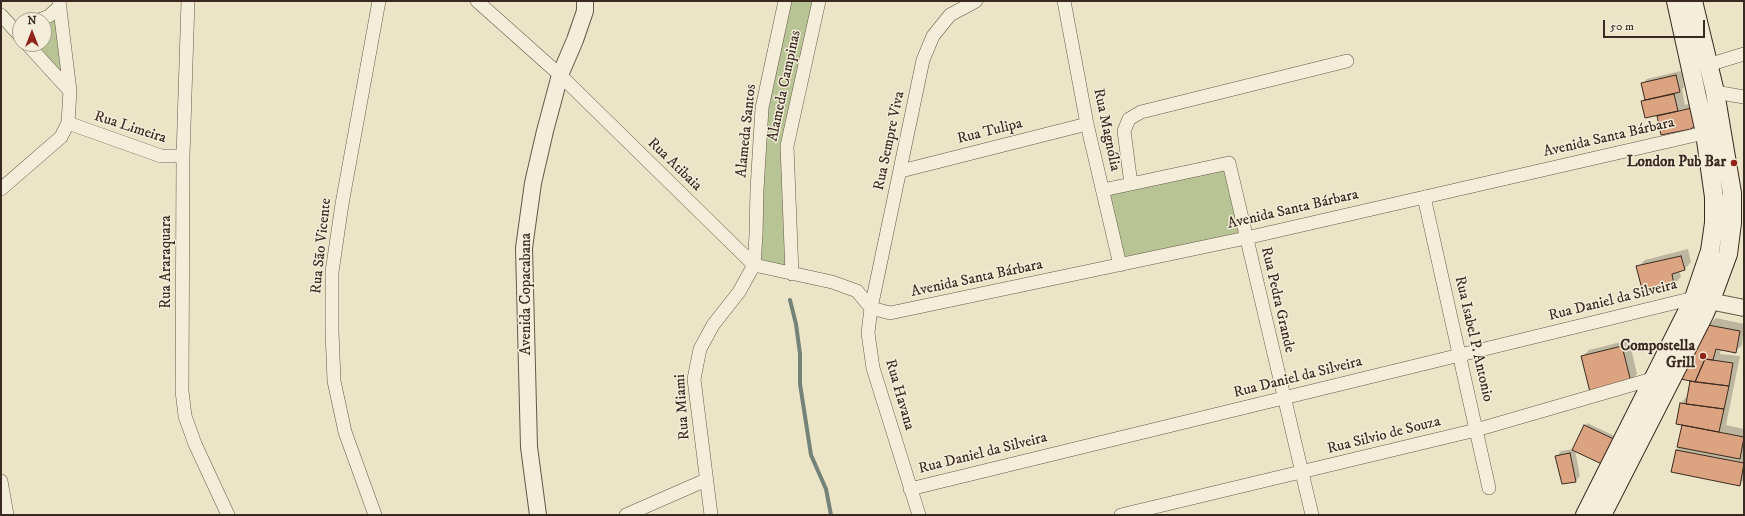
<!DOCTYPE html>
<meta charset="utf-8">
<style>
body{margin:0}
#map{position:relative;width:1745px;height:516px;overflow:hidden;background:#ece4c6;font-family:"IM FELL DW Pica",serif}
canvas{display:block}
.frame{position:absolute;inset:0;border:2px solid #3a2920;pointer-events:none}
.north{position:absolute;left:12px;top:12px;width:40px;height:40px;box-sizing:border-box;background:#f3edda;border:1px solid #a99f90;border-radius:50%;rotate:0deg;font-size:11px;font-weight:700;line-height:16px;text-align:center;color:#3a2920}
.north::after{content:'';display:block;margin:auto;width:14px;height:18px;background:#8f2418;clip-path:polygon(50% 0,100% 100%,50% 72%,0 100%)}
.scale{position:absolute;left:1603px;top:20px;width:102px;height:18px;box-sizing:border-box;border:2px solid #3a2920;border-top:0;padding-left:5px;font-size:12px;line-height:14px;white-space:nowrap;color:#3a2920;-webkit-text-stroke:3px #f3edda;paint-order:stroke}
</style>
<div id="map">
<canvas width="1745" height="516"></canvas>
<div class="frame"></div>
<div class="north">N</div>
<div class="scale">50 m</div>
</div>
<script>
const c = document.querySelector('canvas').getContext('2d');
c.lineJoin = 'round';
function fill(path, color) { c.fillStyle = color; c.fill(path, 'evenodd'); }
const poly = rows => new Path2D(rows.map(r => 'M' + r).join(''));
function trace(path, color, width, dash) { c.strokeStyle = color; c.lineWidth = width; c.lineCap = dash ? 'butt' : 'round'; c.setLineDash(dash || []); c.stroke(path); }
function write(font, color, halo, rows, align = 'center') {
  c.font = font + ' "IM FELL DW Pica",serif'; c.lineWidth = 3; c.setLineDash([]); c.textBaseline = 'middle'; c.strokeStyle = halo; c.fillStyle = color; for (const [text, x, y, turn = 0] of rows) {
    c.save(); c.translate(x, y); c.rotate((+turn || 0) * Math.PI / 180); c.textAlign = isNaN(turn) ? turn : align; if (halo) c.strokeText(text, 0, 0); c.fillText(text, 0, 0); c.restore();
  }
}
fill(poly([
 [785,1,819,1,794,115,792,274,754,265,762,108],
 [59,7,69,89,28,44,44,44,44,20],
 [1229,163,1246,238,1120,265,1103,190]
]), '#b8c494');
fill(poly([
 [1681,71,1684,87,1682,89,1685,105,1699,101,1662,134,1658,115,1642,101,1646,98,1642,84,1647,79],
 [1688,249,1691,262,1684,270,1679,271,1681,277,1674,284,1644,292,1638,267,1645,260],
 [1716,318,1744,324,1742,345,1735,352,1721,349,1720,354,1740,356,1726,425,1744,429,1744,480,1740,484,1676,450,1680,446,1683,424,1678,423,1681,403,1688,395,1691,380,1709,325],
 [1629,340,1637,374,1630,381,1582,357,1589,350],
 [1587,423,1619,438,1575,450,1580,476,1576,481,1557,456,1561,451,1574,449]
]), '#0003');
trace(poly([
 [790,300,796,324,800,354,800,384,811,455,826,489,831,515]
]), '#738379', 4);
const building = poly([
 [1676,75,1680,92,1645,100,1641,83,1676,75],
 [1674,94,1678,111,1645,118,1641,101,1674,94],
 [1692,108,1696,125,1691,129,1661,135,1657,116,1692,108],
 [1681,256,1685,270,1672,274,1674,285,1643,293,1636,266,1681,256],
 [1708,325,1740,331,1736,353,1716,349,1713,360,1705,359,1695,382,1681,379,1708,325],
 [1622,346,1631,382,1590,392,1581,356,1622,346],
 [1705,359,1733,363,1729,386,1695,382,1705,359],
 [1690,381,1729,386,1724,409,1686,404,1690,381],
 [1680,403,1724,409,1719,432,1676,424,1680,403],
 [1584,425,1618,441,1606,466,1572,450,1584,425],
 [1682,425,1744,437,1740,459,1677,447,1682,425],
 [1676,450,1744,463,1740,486,1671,472,1676,450],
 [1570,453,1576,482,1562,484,1555,456,1570,453]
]);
fill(building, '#dca380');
trace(building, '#3a2920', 1);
const minor = poly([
 [188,1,183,156,182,391,185,416,195,444,228,515],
 [477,1,560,75,754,265,832,282,857,291,871,308],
 [1064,1,1087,124,1120,265],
 [1,15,20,36],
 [39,20,49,16,60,6],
 [27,44,70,91],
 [1708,65,1744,54],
 [1715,92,1744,97],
 [68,123,161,156,183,156],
 [901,171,1087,124],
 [1131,184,1124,131,1129,119,1141,112,1347,61],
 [1,189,61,137,68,123,70,91,59,1],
 [1103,190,1229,163,1312,515],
 [1424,197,1489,488],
 [792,274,787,146,819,1],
 [871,308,890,313,1246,238,1713,131],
 [1,481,7,515],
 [910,489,1694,298],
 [375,515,345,432,334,381,332,331,332,272,342,204,379,1],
 [626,515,706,480],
 [711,515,694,379,700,349,713,325,739,292,754,265,756,235,757,189,762,108,785,1],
 [919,515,873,368,868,333,871,308,923,60,933,36,950,15,976,1],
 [1121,515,1476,430,1652,379]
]);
const tertiary = poly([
 [1699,299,1744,308],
 [538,515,529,447,524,248,533,183,545,131,560,75,575,40,585,11,585,1]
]);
const secondary = poly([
 [1585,515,1694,298,1710,251,1714,223,1714,197,1705,133,1676,1],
 [1602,515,1704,315,1714,292,1728,254,1732,223,1732,193,1715,92,1693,1]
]);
trace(minor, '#66584a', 14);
trace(tertiary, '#66584a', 18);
trace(secondary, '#3a2920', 20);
trace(minor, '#f3edda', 13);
trace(tertiary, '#f3edda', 16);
trace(secondary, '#f3edda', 18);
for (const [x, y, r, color] of [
 [1734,163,4,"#8f2418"],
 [1703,356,4,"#8f2418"]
]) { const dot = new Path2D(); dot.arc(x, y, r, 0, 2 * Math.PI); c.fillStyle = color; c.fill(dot); trace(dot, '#f3edda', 1.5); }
write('15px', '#3a2920', '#f3edda', [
 ["Alameda Campinas",785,86,-78],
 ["Rua Limeira",130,128,18],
 ["Rua Magnólia",1106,130,78],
 ["Alameda Santos",747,131,-84],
 ["Rua Tulipa",990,132,-14],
 ["Avenida Santa Bárbara",1609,138,-13],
 ["Rua Sempre Viva",890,141,-78],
 ["Rua Atibaia",674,165,44],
 ["Avenida Santa Bárbara",1293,210,-13],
 ["Rua São Vicente",322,246,-84],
 ["Rua Araraquara",167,262,-90],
 ["Avenida Santa Bárbara",977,279,-12],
 ["Avenida Copacabana",527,294,-90],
 ["Rua Pedra Grande",1277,300,77],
 ["Rua Daniel da Silveira",1613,301,-14],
 ["Rua Isabel P. Antonio",1473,339,77],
 ["Rua Daniel da Silveira",1298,378,-14],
 ["Rua Havana",899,395,74],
 ["Rua Miami",683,407,-94],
 ["Rua Silvio de Souza",1384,436,-14],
 ["Rua Daniel da Silveira",983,454,-14]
]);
write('bold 15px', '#3a2920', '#f3edda', [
 ["London Pub Bar",1726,163],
 ["Compostella",1695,347],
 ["Grill",1695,364]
], 'right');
</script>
